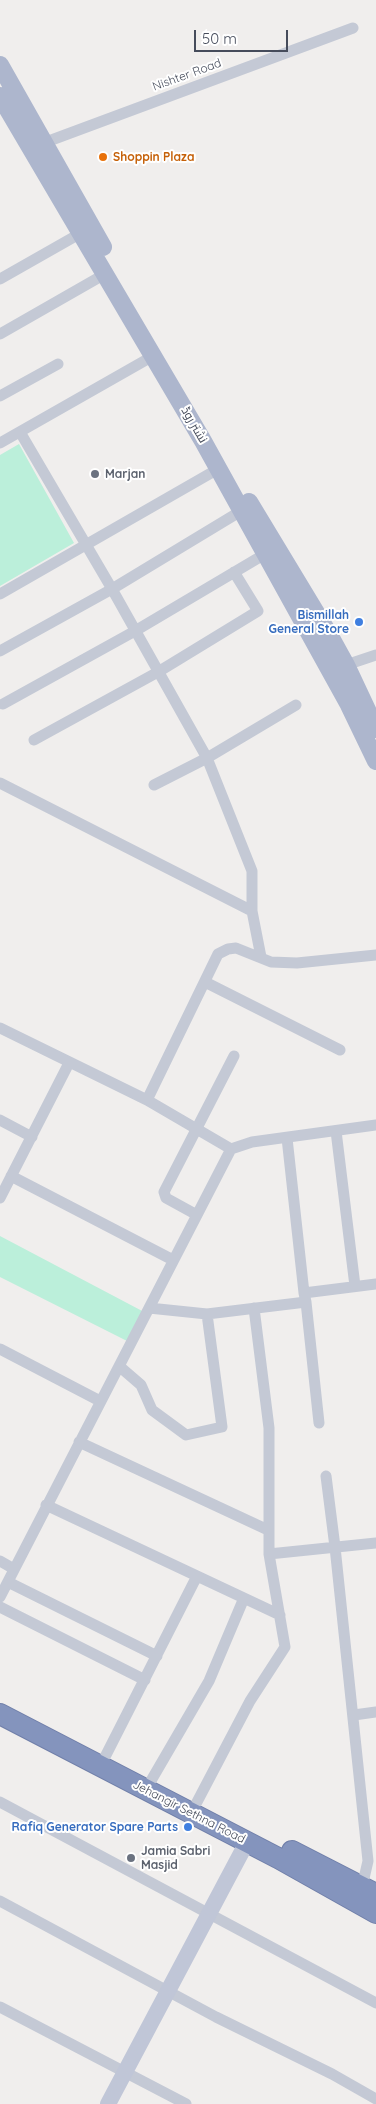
<!DOCTYPE html>
<meta charset="utf-8">
<style>
body{margin:0}
#map{position:relative;width:376px;height:2104px;overflow:hidden;background:#f0eeed;font-family:Quicksand,sans-serif}
canvas{display:block}
.scale{position:absolute;left:194px;top:30px;width:94px;height:22px;box-sizing:border-box;border:2px solid #464c5b;border-top:0;padding-left:6px;font-size:15px;line-height:18px;white-space:nowrap;color:#464c5b;-webkit-text-stroke:4px #fff;paint-order:stroke}
</style>
<div id="map">
<canvas width="376" height="2104"></canvas>
<div class="scale">50 m</div>
</div>
<script>
const c = document.querySelector('canvas').getContext('2d');
c.lineJoin = 'round';
function fill(path, color) { c.fillStyle = color; c.fill(path, 'evenodd'); }
const poly = rows => new Path2D(rows.map(r => 'M' + r).join(''));
function trace(path, color, width, dash) { c.strokeStyle = color; c.lineWidth = width; c.lineCap = dash ? 'butt' : 'round'; c.setLineDash(dash || []); c.stroke(path); }
function write(font, color, halo, rows, align = 'center') {
  c.font = font + ' Quicksand,Cairo,sans-serif'; c.lineWidth = 4; c.setLineDash([]); c.textBaseline = 'middle'; c.strokeStyle = halo; c.fillStyle = color; for (const [text, x, y, turn = 0] of rows) {
    c.save(); c.translate(x, y); c.rotate((+turn || 0) * Math.PI / 180); c.textAlign = isNaN(turn) ? turn : align; if (halo) c.strokeText(text, 0, 0); c.fillText(text, 0, 0); c.restore();
  }
}
fill(poly([
 [19,444,74,543,0,586,0,455],
 [0,1236,146,1313,131,1343,0,1277]
]), '#bbefda');
const highway = poly([
 [0,1714,278,1858,376,1913],
 [292,1851,376,1894]
]);
trace(highway, '#707fa9', 22);
trace(poly([
 [38,145,353,28],
 [0,279,81,233],
 [0,334,105,274],
 [0,396,58,364],
 [20,432,112,589,207,758,252,871,252,911,261,957],
 [0,443,153,356],
 [0,594,218,469],
 [0,651,112,589,241,511],
 [346,665,376,655],
 [3,704,135,631,265,554],
 [34,740,158,672,258,611,234,572],
 [0,783,252,911],
 [154,785,207,758,296,705],
 [205,982,340,1050],
 [0,1028,147,1100,231,1149],
 [147,1100,218,954,228,949,236,948,271,962,297,963,376,955],
 [0,1120,32,1137],
 [336,1131,355,1286],
 [287,1138,304,1293],
 [11,1176,173,1260],
 [0,1198,69,1063],
 [197,1215,166,1198,164,1192,234,1056],
 [306,1302,319,1423],
 [149,1308,207,1314,306,1302,304,1293,376,1284],
 [0,1349,100,1401],
 [119,1366,141,1385,152,1410,186,1435,222,1427,207,1314],
 [79,1442,268,1530],
 [326,1476,335,1547,368,1861,362,1887],
 [46,1505,280,1615],
 [269,1554,376,1543],
 [0,1561,14,1569],
 [8,1582,157,1656],
 [0,1597,231,1149,252,1142,376,1125],
 [0,1607,145,1680],
 [354,1715,376,1712],
 [106,1755,197,1576],
 [152,1779,209,1681,244,1598],
 [0,1802,376,2003],
 [197,1802,250,1701,285,1647,269,1554,269,1428,254,1308],
 [0,1901,216,2017,332,2074,376,2099],
 [0,2007,186,2104]
]), '#c4c9d5', 11);
trace(poly([
 [108,2104,247,1842]
]), '#c0c6d7', 16);
trace(poly([
 [0,65,103,247],
 [0,96,203,441,349,705,376,761],
 [249,502,330,636,346,665,376,729]
]), '#adb6cd', 18);
trace(highway, '#8494bd', 20);
for (const [x, y, r, color] of [
 [103,157,5,"#e8710a"],
 [95,474,5,"#6b7280"],
 [359,622,5,"#3f7fe0"],
 [188,1827,5,"#3f7fe0"],
 [131,1858,5,"#6b7280"]
]) { const dot = new Path2D(); dot.arc(x, y, r, 0, 2 * Math.PI); c.fillStyle = color; c.fill(dot); trace(dot, '#fff', 2); }
write('12px', '#464c5b', '#fff', [
 ["Nishter Road",187,75,-20],
 ["نشتر روڈ",194,425,60],
 ["Jehangir Sethna Road",189,1812,27]
]);
write('bold 12px', '#c56008', '#fff', [
 ["Shoppin Plaza",113,157]
], 'left');
write('bold 12px', '#5b616d', '#fff', [
 ["Marjan",105,474],
 ["Jamia Sabri",141,1851],
 ["Masjid",141,1865]
], 'left');
write('bold 12px', '#366cbe', '#fff', [
 ["Bismillah",349,615],
 ["General Store",349,629],
 ["Rafiq Generator Spare Parts",178,1827]
], 'right');
</script>
